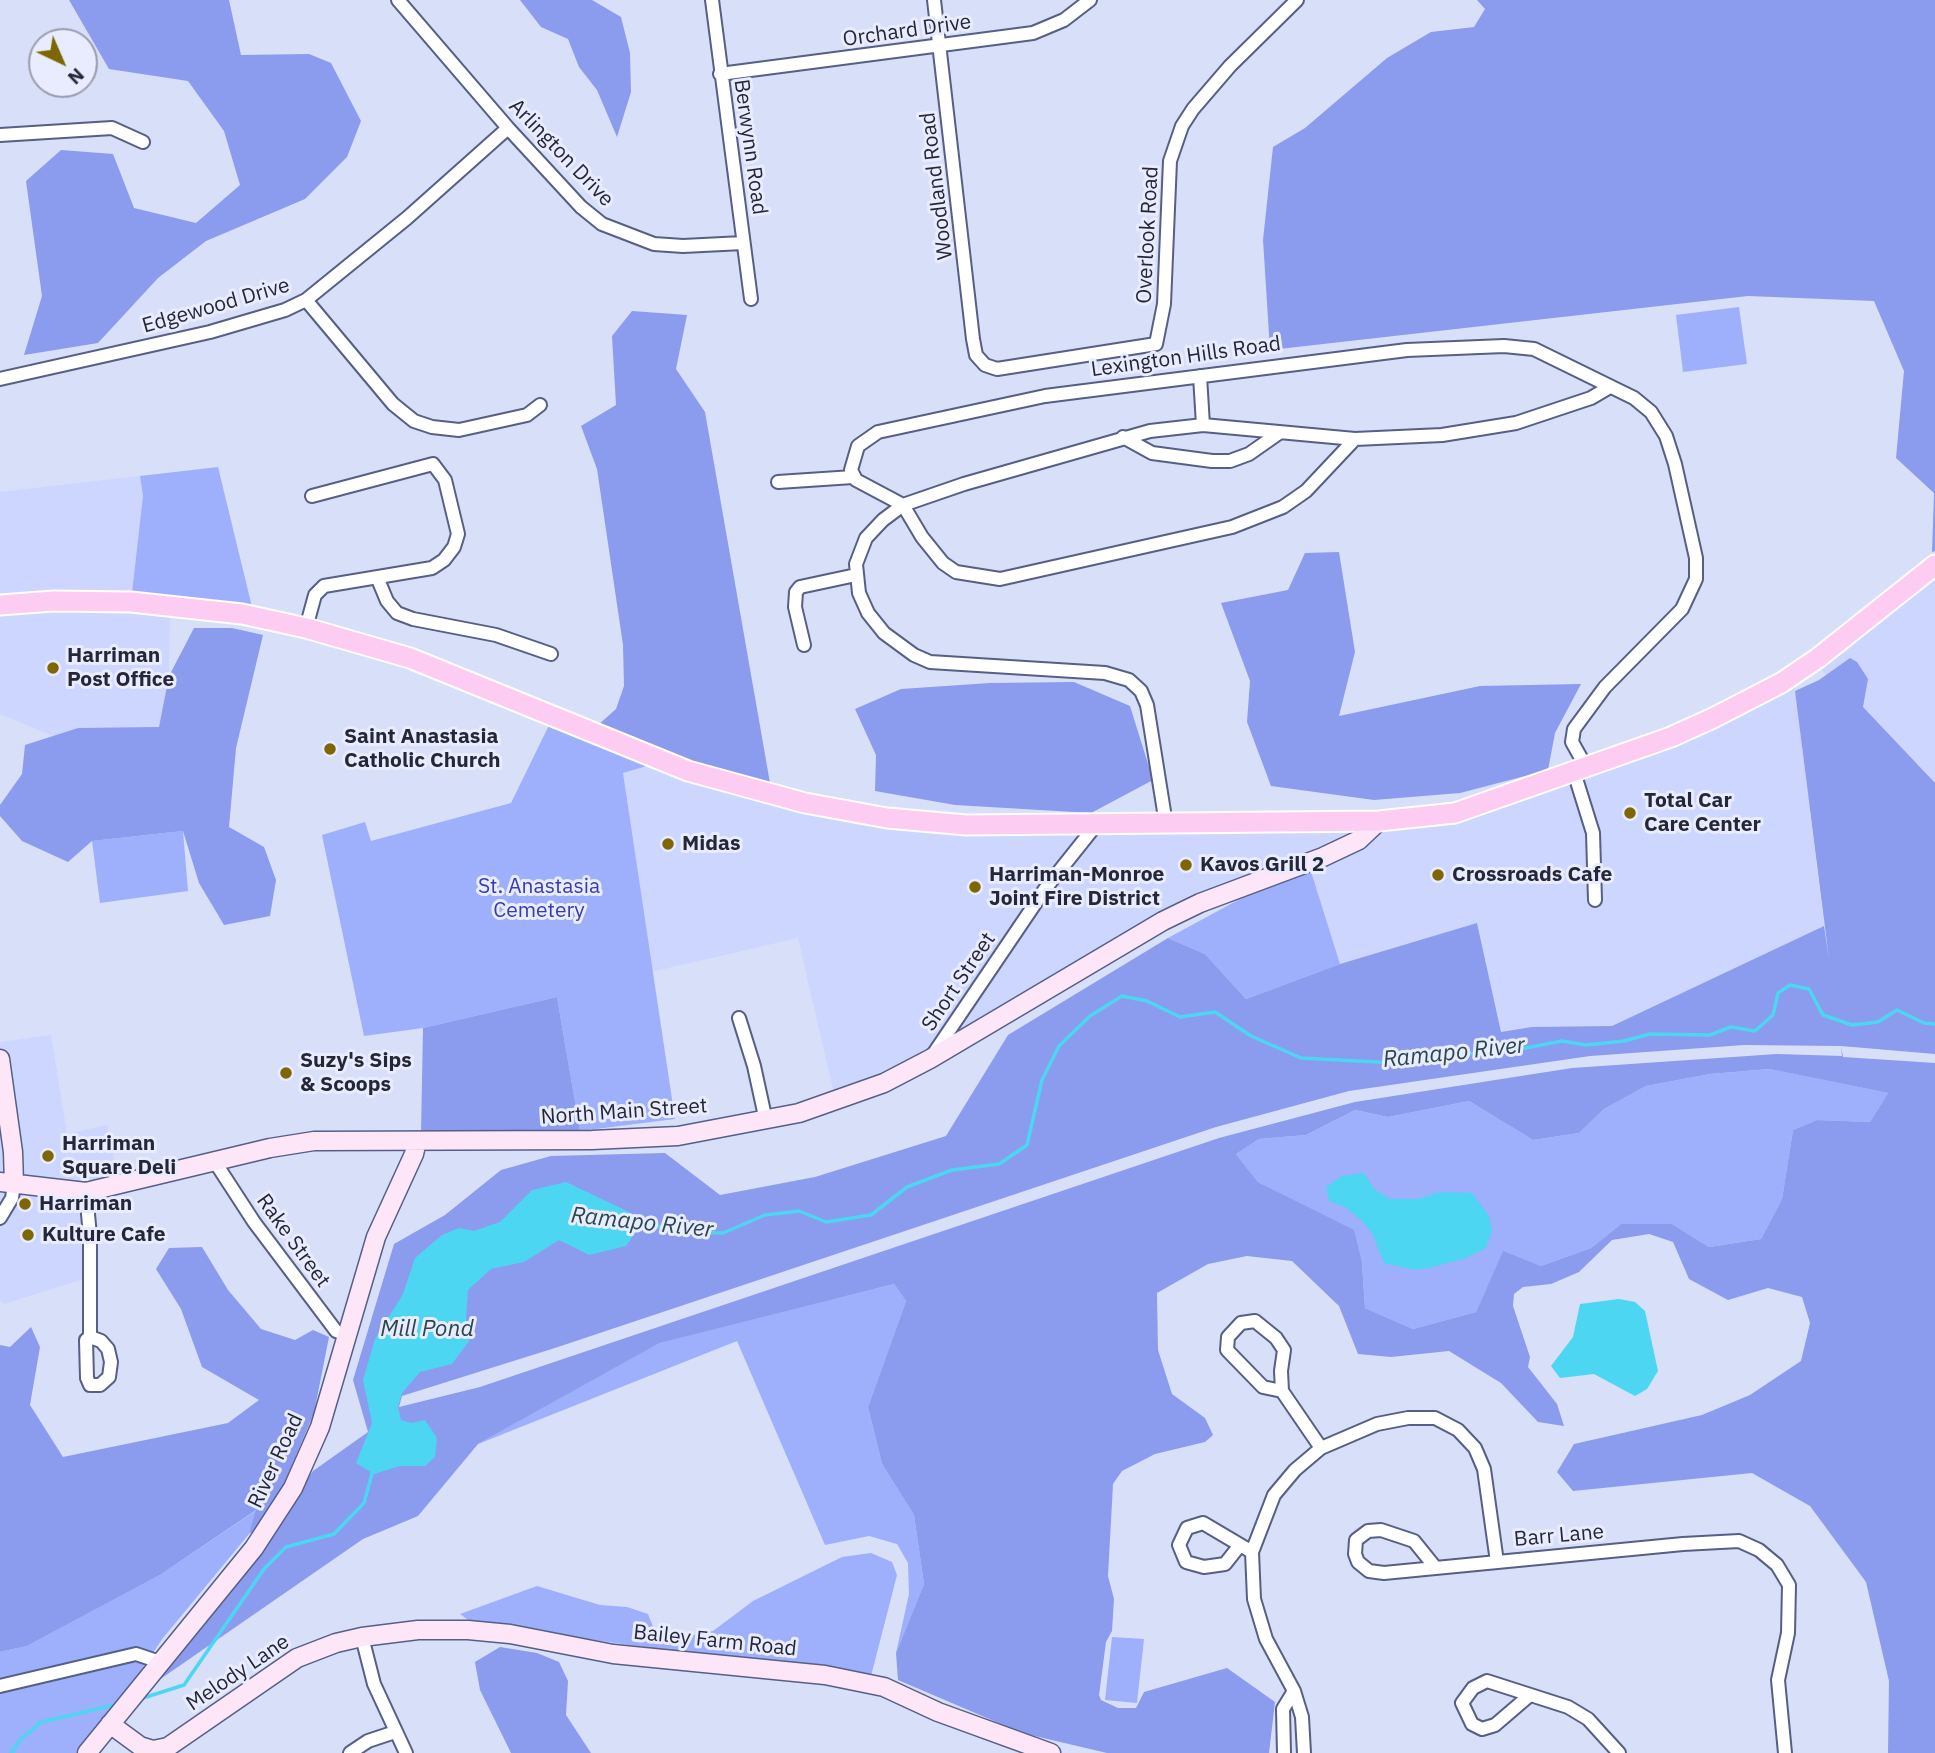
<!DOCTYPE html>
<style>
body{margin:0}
#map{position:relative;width:1935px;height:1753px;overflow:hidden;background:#d8dff9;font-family:"IBM Plex Sans",sans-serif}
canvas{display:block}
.north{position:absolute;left:28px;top:28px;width:70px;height:70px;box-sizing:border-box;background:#e8ecfe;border:2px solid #9a9dae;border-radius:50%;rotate:136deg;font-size:19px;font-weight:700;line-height:28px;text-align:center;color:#242737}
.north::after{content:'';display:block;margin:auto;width:24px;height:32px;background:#7e6700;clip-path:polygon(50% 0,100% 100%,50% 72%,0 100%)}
</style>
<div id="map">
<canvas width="1935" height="1753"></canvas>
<div class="north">N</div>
</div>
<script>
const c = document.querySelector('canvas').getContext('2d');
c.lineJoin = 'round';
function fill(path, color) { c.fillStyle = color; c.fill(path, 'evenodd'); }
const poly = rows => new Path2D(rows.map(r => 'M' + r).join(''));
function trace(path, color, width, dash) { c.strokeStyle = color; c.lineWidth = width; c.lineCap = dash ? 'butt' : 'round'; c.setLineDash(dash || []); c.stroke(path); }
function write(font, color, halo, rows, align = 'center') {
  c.font = font + ' "IBM Plex Sans",sans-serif'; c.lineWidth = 6; c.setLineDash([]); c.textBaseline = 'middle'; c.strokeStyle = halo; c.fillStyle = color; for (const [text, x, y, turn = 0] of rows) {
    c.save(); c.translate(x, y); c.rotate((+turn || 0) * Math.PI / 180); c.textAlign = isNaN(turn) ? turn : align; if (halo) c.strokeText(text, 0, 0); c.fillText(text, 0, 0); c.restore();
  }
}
fill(poly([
 [140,476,143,496,132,602,170,606,168,726,60,739,0,714,0,492],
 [1935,562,1935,791,1814,662],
 [1794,681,1824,926,1612,1026,1501,1032,1477,923,1340,964,1308,863,1200,903,836,1102,798,938,651,972,623,773,664,761,887,818,1427,817],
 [51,1035,67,1134,107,1125,119,1185,86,1192,90,1277,4,1304,0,1300,0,1042]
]), '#ccd6fe');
fill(poly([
 [1739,307,1747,364,1683,372,1676,315],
 [218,467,253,611,190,598,132,593,143,496,140,476],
 [553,717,664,761,623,773,675,1119,580,1131,557,997,423,1028,364,1036,322,835,365,822,371,841,511,803],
 [183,831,188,891,100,903,92,841],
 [1308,862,1340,964,1246,999,1205,954,1168,938],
 [1771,1069,1888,1093,1870,1122,1817,1120,1793,1130,1782,1199,1761,1239,1709,1247,1672,1224,1621,1224,1591,1248,1541,1266,1503,1252,1476,1312,1413,1329,1365,1308,1362,1263,1303,1205,1258,1182,1236,1154,1259,1139,1306,1135,1355,1110,1388,1117,1469,1101,1533,1140,1579,1133,1604,1109,1646,1086,1710,1074],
 [894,1284,906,1301,868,1407,882,1464,914,1515,924,1584,896,1653,909,1594,908,1563,897,1544,869,1536,825,1545,737,1341,478,1444,659,1342],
 [258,1509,249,1534,163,1638,136,1678,77,1753,0,1753,0,1652,27,1646,160,1575],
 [871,1553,892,1562,897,1575,870,1680,471,1622,460,1614,537,1586,600,1605,627,1607,648,1614,656,1634,677,1638,713,1631,753,1601,842,1557],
 [1112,1637,1144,1639,1137,1703,1105,1700]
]), '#9eaffc');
fill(poly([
 [69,0,229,0,241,55,309,54,331,63,361,121,347,157,305,199,206,241,158,278,98,343,24,355,42,296,26,181,61,150,113,154,134,208,196,223,240,185,224,131,188,81,109,69],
 [520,0,592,0,621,17,630,53,631,92,617,137,597,90,579,67,568,39,541,27],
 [1477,0,1935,0,1935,551,1932,552,1934,493,1896,458,1904,371,1874,301,1748,296,1270,350,1263,240,1273,147,1305,128,1387,58,1431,32,1474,27,1485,9],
 [632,311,687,315,676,369,705,412,770,783,706,768,597,726,616,709,624,686,623,645,597,469,581,426,616,405,612,336],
 [1339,552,1355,652,1339,716,1480,686,1581,684,1555,733,1548,770,1460,793,1374,800,1271,786,1247,722,1250,681,1221,603,1288,590,1305,553],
 [194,628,232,628,263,635,236,748,229,827,264,847,276,880,270,916,224,925,199,883,183,831,92,841,68,862,22,841,0,816,0,805,22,774,25,745,78,728,159,727,169,676],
 [1850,658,1857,662,1868,679,1863,707,1935,783,1935,1054,1841,1046,1843,1057,1935,1063,1935,1753,1888,1753,1889,1681,1866,1582,1810,1506,1752,1473,1573,1491,1557,1472,1574,1444,1702,1415,1750,1395,1801,1361,1810,1323,1802,1297,1768,1288,1728,1300,1689,1279,1673,1242,1649,1234,1612,1240,1579,1272,1551,1284,1523,1287,1514,1294,1513,1306,1530,1357,1528,1367,1557,1404,1564,1426,1538,1422,1501,1383,1449,1351,1391,1357,1358,1354,1339,1306,1292,1261,1247,1256,1208,1264,1157,1293,1158,1350,1172,1394,1205,1418,1213,1435,1205,1442,1155,1454,1122,1471,1113,1484,1108,1576,1114,1599,1112,1631,1106,1642,1099,1695,1101,1700,1118,1708,1136,1708,1144,1692,1227,1668,1275,1702,1269,1753,1107,1753,1022,1733,898,1680,896,1653,924,1584,914,1515,882,1464,868,1407,906,1301,894,1284,659,1343,478,1444,418,1516,363,1539,159,1680,313,1471,368,1432,353,1380,394,1244,445,1215,501,1170,551,1156,665,1153,720,1195,815,1177,946,1136,1008,1035,1168,938,1205,954,1246,999,1340,964,1477,923,1501,1032,1532,1027,1612,1026,1824,926,1829,959,1795,691,1819,680],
 [1744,1045,1841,1046,1842,1056,1777,1054,1572,1068,1355,1102,1219,1138,480,1387,399,1407,402,1396,558,1347,1216,1127,1349,1091,1590,1056],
 [1770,1069,1888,1093,1870,1122,1817,1120,1793,1130,1782,1199,1761,1239,1709,1247,1672,1224,1621,1224,1591,1248,1541,1266,1503,1251,1476,1312,1413,1329,1365,1308,1362,1263,1354,1230,1258,1182,1236,1154,1259,1139,1306,1135,1355,1110,1388,1117,1469,1101,1533,1140,1579,1133,1604,1109,1646,1086,1710,1074],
 [1074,682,1130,706,1153,780,1091,813,955,805,875,791,876,755,855,709,901,689,990,683],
 [557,997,580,1131,421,1133,423,1028],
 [202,1247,228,1290,261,1329,295,1340,313,1330,329,1337,314,1413,268,1521,249,1534,256,1510,160,1575,27,1646,0,1652,0,1345,10,1347,31,1327,40,1347,30,1405,63,1457,228,1423,259,1400,202,1367,181,1309,156,1269,169,1248],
 [500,1647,537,1653,559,1662,568,1681,566,1715,591,1753,511,1753,480,1690,475,1662]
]), '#8b9bee');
fill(poly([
 [1364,1173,1374,1189,1390,1199,1418,1199,1440,1192,1472,1193,1489,1216,1492,1230,1486,1248,1466,1258,1429,1268,1414,1270,1384,1263,1372,1233,1362,1221,1345,1207,1329,1201,1326,1187,1342,1176],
 [566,1182,629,1212,642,1223,626,1246,589,1255,559,1240,524,1262,491,1269,468,1290,466,1318,469,1341,452,1364,420,1372,402,1393,398,1407,401,1420,411,1423,425,1420,437,1438,435,1457,425,1466,400,1466,374,1474,356,1463,372,1423,363,1380,375,1339,403,1294,415,1258,442,1235,459,1228,474,1231,500,1222,532,1190],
 [1619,1299,1635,1302,1645,1311,1658,1371,1647,1389,1635,1396,1594,1374,1560,1378,1551,1366,1573,1337,1580,1304]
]), '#4cd6f2');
trace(poly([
 [637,1222,686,1232,723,1233,765,1215,799,1211,826,1222,871,1215,907,1187,952,1170,999,1164,1027,1145,1042,1080,1059,1046,1090,1016,1122,996,1147,1001,1180,1017,1215,1012,1251,1036,1301,1058,1396,1063,1425,1057,1510,1051,1562,1041,1586,1045,1624,1041,1650,1034,1710,1035,1731,1027,1755,1031,1773,1015,1778,993,1790,985,1809,989,1823,1015,1852,1025,1878,1022,1897,1010,1924,1023,1935,1024],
 [140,1699,184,1685,264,1569,286,1547,334,1534,364,1503,373,1470],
 [11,1753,21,1739,41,1722,119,1704]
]), '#4cd6f2', 3.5);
const street = poly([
 [398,0,508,128,581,207,602,224,654,244,683,246,743,243],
 [712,0,751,299],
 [934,0,973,339,976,355,985,365,997,369,1156,344,1164,304,1170,161,1182,126,1193,109,1230,66,1297,0],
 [720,74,1033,33,1064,20,1090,0],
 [0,135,112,128,143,142],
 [306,300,393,404,414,421,432,427,459,430,527,415,540,405],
 [1200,376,1203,425],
 [0,379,210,332,285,310,306,300,407,218,508,128],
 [1123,437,1152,453,1212,461,1230,461,1249,454,1279,433],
 [1355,439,1306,491,1283,507,1232,527,1000,579,956,572,943,563,922,537,903,505,856,480,851,470,858,446,878,432,1045,396,1407,350,1504,346,1534,349,1634,398,1651,412,1666,436,1675,464,1696,558,1696,579,1682,609,1605,687,1574,729,1572,742,1586,767],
 [778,482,853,477],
 [377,577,387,601,397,613,413,619,496,635,551,654],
 [306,628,315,595,324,586,432,568,444,560,454,547,458,534,445,480,433,464,312,496],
 [804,645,795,607,796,592,800,587,856,575],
 [1574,772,1593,833,1595,900],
 [1166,824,1147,705,1141,691,1129,680,1105,673,930,662,914,655,884,633,868,613,859,593,856,564,866,538,883,520,903,505,964,484,1150,431,1203,425,1355,439,1442,435,1516,423,1591,398,1608,388],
 [739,1018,754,1066,766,1121],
 [932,1056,1045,889,1096,825],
 [215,1162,254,1222,336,1331,346,1335],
 [86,1192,90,1236,90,1337],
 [0,1218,12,1198,14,1184],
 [90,1337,101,1341,108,1349,111,1362,109,1377,100,1385,90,1385,87,1378,86,1340,90,1337],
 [1282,1391,1263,1387,1227,1350,1228,1337,1241,1323,1255,1321,1276,1338,1284,1350,1281,1371,1282,1391,1321,1448],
 [1240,1545,1225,1564,1204,1567,1186,1562,1179,1545,1187,1528,1203,1523,1252,1552],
 [1435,1567,1414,1541,1381,1530,1368,1531,1356,1540,1355,1554,1358,1562,1369,1571,1384,1573,1683,1544,1739,1541,1759,1550,1777,1565,1789,1585,1788,1633,1778,1680,1785,1753],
 [362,1637,374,1684,406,1753],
 [0,1686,136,1654,160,1662],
 [1530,1695,1495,1725,1482,1729,1472,1724,1462,1703,1473,1688,1487,1681,1568,1707,1588,1719,1619,1753],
 [350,1753,368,1741,395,1732],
 [1284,1753,1283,1709,1294,1691],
 [1304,1753,1302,1717,1294,1691,1266,1639,1254,1599,1252,1552,1274,1495,1295,1470,1321,1448,1377,1424,1408,1418,1435,1418,1458,1430,1475,1448,1484,1469,1497,1562]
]);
const secondary = poly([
 [0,1059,13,1152,14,1184],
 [0,1182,86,1192,270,1148,314,1141,592,1140,678,1136,799,1113,884,1083,930,1059,1163,921,1200,903,1323,857,1359,840,1379,821],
 [110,1724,140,1746,153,1750,168,1747,297,1658,336,1643,362,1637,418,1630,468,1630,510,1634,613,1654,825,1675,884,1687,938,1712,1051,1753],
 [87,1753,254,1548,293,1488,320,1427,376,1237,414,1154,417,1141]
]);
const primary = poly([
 [0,605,54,601,131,602,242,614,306,628,410,658,688,771,805,803,887,818,966,825,1379,821,1455,813,1671,737,1713,718,1781,683,1818,658,1935,565]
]);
trace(street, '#565f84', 16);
trace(secondary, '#565f84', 21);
trace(primary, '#fff', 23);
trace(street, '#fff', 12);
trace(secondary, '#fee6f9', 18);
trace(primary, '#fdccf3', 19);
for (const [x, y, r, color] of [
 [53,668,7,"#7e6700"],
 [330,749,7,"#7e6700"],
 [1630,813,7,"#7e6700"],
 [668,844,7,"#7e6700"],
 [1186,865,7,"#7e6700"],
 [1438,875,7,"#7e6700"],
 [975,887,7,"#7e6700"],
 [286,1073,7,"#7e6700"],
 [48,1156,7,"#7e6700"],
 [25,1204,7,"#7e6700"],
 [28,1235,7,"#7e6700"]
]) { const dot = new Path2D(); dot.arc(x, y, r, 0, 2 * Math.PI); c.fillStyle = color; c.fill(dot); trace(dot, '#e8ecfe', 2.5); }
write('21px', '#242737', '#e8ecfe', [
 ["Orchard Drive",907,31,-8],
 ["Berwynn Road",750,147,82],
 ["Arlington Drive",561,153,46],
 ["Woodland Road",937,186,-97],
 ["Overlook Road",1148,235,-87],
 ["Edgewood Drive",216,306,-16],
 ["Lexington Hills Road",1186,357,-8],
 ["Short Street",959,982,-56],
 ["North Main Street",624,1112,-4],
 ["Rake Street",293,1241,54],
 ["River Road",276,1461,-65],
 ["Barr Lane",1559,1536,-5],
 ["Bailey Farm Road",715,1641,6],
 ["Melody Lane",238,1673,-34]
]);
write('bold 21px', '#242737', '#e8ecfe', [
 ["Harriman",67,656],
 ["Post Office",67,680],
 ["Saint Anastasia",344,737],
 ["Catholic Church",344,761],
 ["Total Car",1644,801],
 ["Care Center",1644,825],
 ["Midas",682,844],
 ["Kavos Grill 2",1200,865],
 ["Harriman-Monroe",989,875],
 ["Joint Fire District",989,899],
 ["Crossroads Cafe",1452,875],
 ["Suzy's Sips",300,1061],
 ["& Scoops",300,1085],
 ["Harriman",62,1144],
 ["Square Deli",62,1168],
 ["Harriman",39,1204],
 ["Kulture Cafe",42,1235]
], 'left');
write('21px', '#383cb3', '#e8ecfe', [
 ["St. Anastasia",539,887],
 ["Cemetery",539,911]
]);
write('italic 23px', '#2a474e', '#e8ecfe', [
 ["Ramapo River",1454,1053,-6],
 ["Ramapo River",642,1223,6],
 ["Mill Pond",427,1329]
]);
</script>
